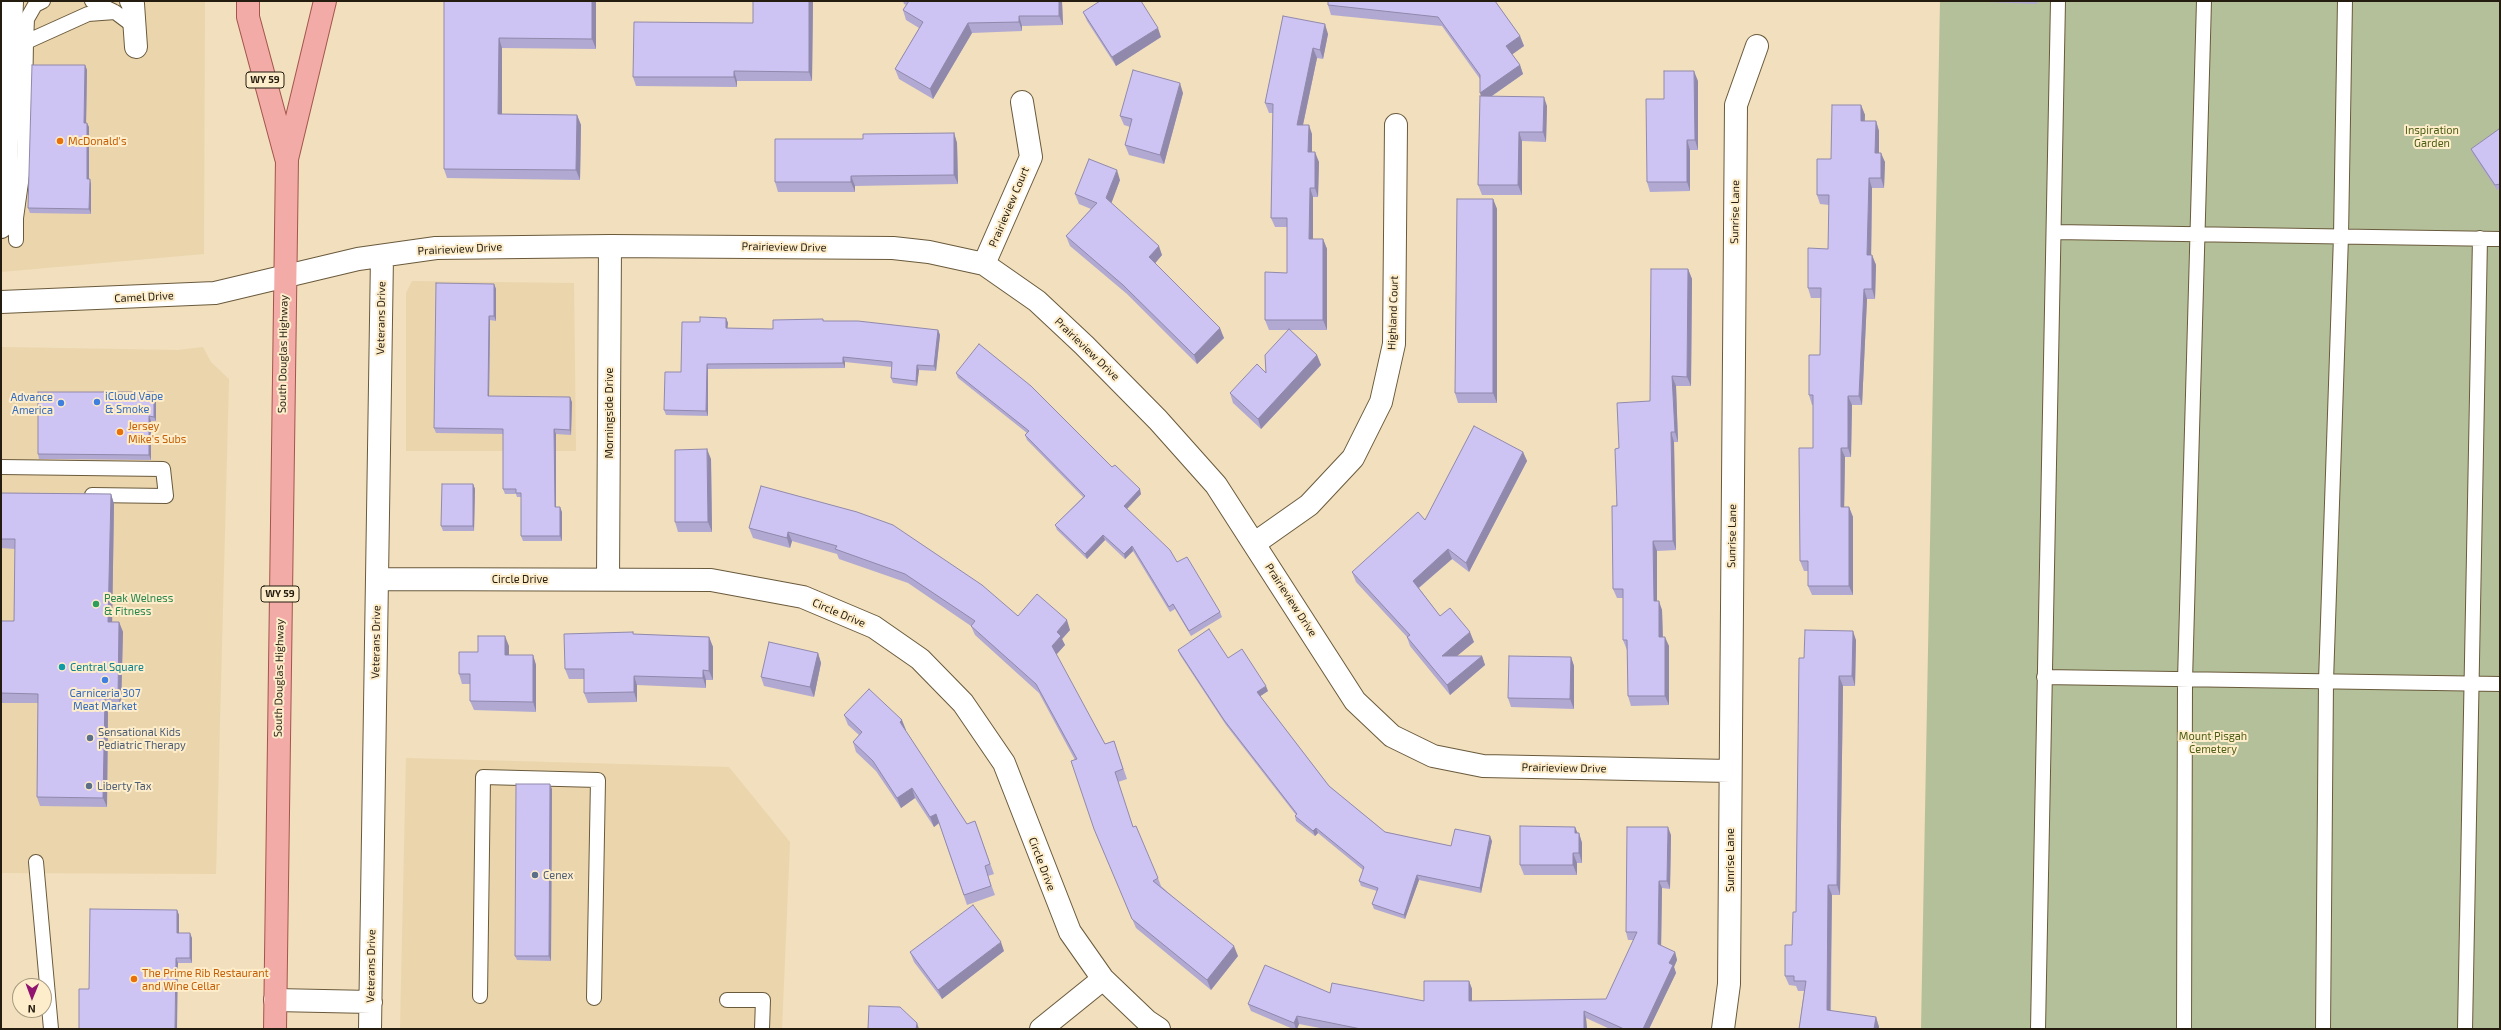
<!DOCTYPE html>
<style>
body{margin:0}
#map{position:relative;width:2501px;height:1030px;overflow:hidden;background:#f1dfbd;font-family:"Exo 2",sans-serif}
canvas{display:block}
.frame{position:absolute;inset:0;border:2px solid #231c0f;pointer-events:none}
.north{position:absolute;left:12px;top:978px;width:40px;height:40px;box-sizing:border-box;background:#feedca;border:1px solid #a6997f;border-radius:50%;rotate:181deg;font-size:11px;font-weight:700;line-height:16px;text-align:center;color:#231c0f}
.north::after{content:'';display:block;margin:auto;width:14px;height:18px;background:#921470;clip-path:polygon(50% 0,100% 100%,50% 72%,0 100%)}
</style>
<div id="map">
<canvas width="2501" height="1030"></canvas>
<div class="frame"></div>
<div class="north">N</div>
</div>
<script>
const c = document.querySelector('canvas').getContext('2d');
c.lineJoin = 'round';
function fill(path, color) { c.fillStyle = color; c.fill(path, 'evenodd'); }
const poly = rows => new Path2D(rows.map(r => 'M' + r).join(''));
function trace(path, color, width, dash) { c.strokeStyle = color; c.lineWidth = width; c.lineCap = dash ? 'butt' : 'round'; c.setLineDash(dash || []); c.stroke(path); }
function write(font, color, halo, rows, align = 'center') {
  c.font = font + ' "Exo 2",sans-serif'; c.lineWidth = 4; c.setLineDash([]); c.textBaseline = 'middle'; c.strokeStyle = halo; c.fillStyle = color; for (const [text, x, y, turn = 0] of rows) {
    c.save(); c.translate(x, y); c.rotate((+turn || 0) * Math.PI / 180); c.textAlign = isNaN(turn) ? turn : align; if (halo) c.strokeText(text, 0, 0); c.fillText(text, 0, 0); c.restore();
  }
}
fill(poly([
 [1,1,205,1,204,254,1,272],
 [412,281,574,283,576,451,406,451,406,293],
 [1,347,178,350,203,347,211,362,229,379,216,874,1,873],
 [406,758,729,767,790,842,782,1029,400,1029]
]), '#ebd5ac');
fill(poly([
 [1940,1,2500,1,2500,1029,1921,1029]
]), '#b4c099');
const service = poly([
 [92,1,113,11],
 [26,42,27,19,35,5,43,1],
 [2055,232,2500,239],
 [16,240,16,218,24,161,26,42,88,14,115,12,131,24],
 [1,467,163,469,166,496,92,495],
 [2044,677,2500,684],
 [36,862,51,1029],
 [480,996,483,777,598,780,594,998],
 [727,1000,763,1000,762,1029],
 [2038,1029,2058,1],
 [2184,1029,2185,680,2204,1],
 [2323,1029,2326,681,2341,236,2345,1],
 [2465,1029,2480,238]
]);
const minor = poly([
 [131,1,133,4,136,47],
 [1,227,4,220,12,1],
 [984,264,1031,157,1022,102],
 [1,302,215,293,358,259,436,248,610,246,893,248,929,252,984,264,1037,301,1084,345,1158,420,1216,485,1355,701,1392,736,1433,756,1483,766,1730,771],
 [1255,543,1309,505,1353,458,1381,402,1394,344,1396,125],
 [377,579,711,580,803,597,874,627,920,659,963,703,1004,763,1070,932,1103,979,1147,1021,1159,1029],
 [608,579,610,246],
 [275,1000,371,1002],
 [370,1029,382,256],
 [1041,1029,1103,979],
 [1723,1029,1729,984,1736,105,1757,46]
]);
const primary = poly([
 [248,1,248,17,286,158],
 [275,1029,287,159,325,1]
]);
trace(service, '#6a5a3c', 16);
trace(minor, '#6a5a3c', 24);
trace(primary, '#a4554b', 24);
trace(service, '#fff', 14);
trace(minor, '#fff', 22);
trace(primary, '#f2aba7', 22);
fill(poly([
 [444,1,596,1,596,49,502,48,502,114,577,115,581,125,580,180,447,178,444,169],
 [753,1,813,1,812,81,737,81,737,87,636,86,633,77,753,23],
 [903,1,1062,1,1063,25,1022,26,1022,31,972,33,933,99,899,79,895,69,919,28,906,20,903,10,906,5,904,4],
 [1495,1,1520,36,1524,46,1512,54,1520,65,1523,74,1492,96,1547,106,1546,142,1522,141,1522,195,1482,195,1478,185,1481,96,1480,79,1442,26,1331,15,1328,5],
 [1986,1,2037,1,2037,4,1987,2],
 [1083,12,1161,37,1116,66,1087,21],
 [1283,16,1328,34,1323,59,1317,58,1303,125,1312,134,1312,152,1319,162,1318,197,1313,197,1313,239,1323,239,1327,249,1327,330,1290,330,1317,355,1321,365,1261,429,1233,403,1230,393,1266,373,1289,330,1269,330,1265,320,1287,273,1287,227,1275,227,1271,218,1273,113,1269,113,1265,103],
 [85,65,87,70,86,123,89,127,89,179,91,184,91,214,30,213,28,208],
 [1698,81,1698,150,1690,150,1690,191,1650,192,1647,182,1664,99],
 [1183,93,1164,164,1129,155,1125,145,1130,127,1124,125,1120,116],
 [1861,105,1865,115,1865,121,1876,121,1879,131,1879,153,1885,162,1884,188,1872,188,1871,255,1872,255,1876,265,1875,299,1867,299,1862,405,1852,405,1851,457,1845,457,1844,507,1849,507,1853,517,1853,595,1812,595,1808,586,1808,571,1804,571,1800,561,1813,448,1813,405,1812,405,1809,395,1820,355,1821,298,1811,298,1808,288,1828,249,1829,205,1820,204,1817,195,1831,159],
 [2500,129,2500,189,2497,190,2473,154,2471,149],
 [954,133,957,143,958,184,855,186,855,192,778,192,775,182,863,139],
 [1120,180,1111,203,1162,255,1155,263,1224,338,1197,364,1127,294,1070,246,1066,236,1091,209,1079,204,1075,194],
 [1493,199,1497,209,1497,403,1458,403,1455,393],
 [1688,269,1692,279,1691,386,1676,386,1678,442,1674,442,1676,550,1657,551,1657,601,1662,610,1663,637,1669,646,1669,705,1631,706,1628,696,1627,650,1623,640,1623,598,1617,598,1613,589,1619,448,1650,401],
 [494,284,496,289,496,321,490,320,489,396,572,402,571,435,556,434,556,507,562,512,562,541,523,541,521,536,521,497,517,497,516,494,505,494,503,489,503,434,436,433,434,428],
 [726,318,728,323,727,328,773,329,823,321,938,330,940,335,936,371,919,370,917,386,893,383,891,378,892,367,845,362,845,368,708,369,708,416,666,415,664,410,681,372,700,322],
 [956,373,1112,467,1141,494,1127,509,1177,562,1220,612,1222,617,1191,636,1175,609,1170,612,1133,551,1125,559,1105,540,1087,559,1057,530,1055,525,1083,497,1027,440,1025,435,1027,433,958,378],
 [156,397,156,421,151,421,151,460,39,459,38,454],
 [1523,452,1527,461,1469,572,1452,559,1419,588,1440,616,1474,642,1457,656,1482,656,1485,665,1450,695,1410,646,1407,637,1356,582,1352,572,1425,520],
 [711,459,712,532,678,532,675,522],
 [473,484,475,489,474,531,443,531,441,526],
 [761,486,1018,616,1070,630,1062,639,1065,645,1056,655,1105,744,1114,741,1127,779,1118,782,1133,827,1158,878,1161,886,1238,956,1211,990,1136,928,1094,829,1075,760,1039,693,975,635,971,626,908,583,839,559,837,554,792,541,790,548,753,538,749,528],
 [1,493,111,494,114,504,112,622,119,622,123,632,121,707,108,707,107,807,40,806,37,797,38,703,1,703,1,621,14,621,15,549,1,548],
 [633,634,709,637,713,647,713,680,706,680,706,688,637,685,637,702,588,703,584,693,584,679,569,679,565,669],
 [1856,640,1855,686,1843,686,1840,895,1832,895,1831,1011,1876,1017,1879,1027,1879,1029,1799,1029,1804,991,1798,991,1796,986,1789,985,1785,976,1792,945,1796,912,1804,658],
 [509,646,509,655,533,655,536,665,536,712,474,710,470,701,470,684,462,684,459,674,478,652],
 [1178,650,1228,658,1268,691,1260,696,1329,786,1385,832,1451,846,1492,841,1481,893,1419,880,1405,919,1374,909,1372,904,1377,891,1361,886,1359,881,1363,870,1318,833,1315,836,1296,821,1295,816,1296,815,1226,725,1180,655],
 [818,653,821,663,814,697,764,686,761,677],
 [1571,657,1574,666,1574,709,1511,707,1508,698],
 [844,715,906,730,905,730,967,824,975,821,994,874,988,876,995,895,967,905,939,823,934,827,915,798,901,808,876,771,856,752,853,742,859,735,848,725],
 [552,789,551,961,517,960,515,956],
 [1578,833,1579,833,1582,843,1582,863,1577,863,1577,875,1524,875,1520,865],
 [1671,835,1670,889,1662,888,1661,946,1675,952,1677,960,1674,967,1676,973,1649,1029,1610,1029,1586,1018,1587,1029,1325,1029,1299,1024,1297,1029,1293,1029,1251,1011,1248,1004,1330,993,1424,1001,1469,981,1472,989,1472,1001,1606,999,1634,940,1628,940,1626,932],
 [177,910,179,915,179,933,192,938,192,963,178,963,89,989],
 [1004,951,942,999,914,962,910,952]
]), '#b1a9d2');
fill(poly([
 [592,1,596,1,596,49,592,39],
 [809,1,813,1,812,81,809,72],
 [1059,1,1062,1,1063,25,1059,16],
 [1019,16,1022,26,1022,31,1019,22],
 [968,23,972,33,933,99,930,89],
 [1325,24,1328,34,1323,59,1320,50],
 [1158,28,1161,37,1116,66,1112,57],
 [1520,36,1524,46,1510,56,1506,46],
 [499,38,502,48,502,124,498,114],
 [1313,48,1317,58,1301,134,1297,125],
 [85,65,87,70,86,127,84,123],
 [1520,65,1523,74,1483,102,1480,93],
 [734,71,737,81,737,87,734,77],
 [1694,71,1698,81,1698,150,1695,140],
 [1180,83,1183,93,1164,164,1160,155],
 [1544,97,1547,106,1546,142,1543,132],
 [1861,105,1865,115,1864,131,1861,121],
 [577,115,581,125,580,180,576,170],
 [1876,121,1879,131,1879,162,1875,153],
 [87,123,89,127,89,184,87,179],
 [1309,125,1312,134,1312,162,1308,152],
 [1519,132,1522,141,1522,195,1518,185],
 [954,133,957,143,958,184,954,175],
 [1687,140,1690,150,1690,191,1687,182],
 [1315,152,1319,162,1318,197,1315,188],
 [1881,153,1885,162,1884,188,1881,178],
 [1117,170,1120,180,1110,207,1106,198],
 [851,176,855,186,855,192,851,182],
 [1869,178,1872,188,1871,265,1867,255],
 [90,179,91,184,91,214,89,209],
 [1310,188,1313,197,1313,249,1309,239],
 [1493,199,1497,209,1497,403,1493,393],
 [1323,239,1327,249,1327,330,1323,320],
 [1159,246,1162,255,1152,267,1149,257],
 [1872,255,1876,265,1875,299,1872,289],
 [1688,269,1692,279,1691,386,1687,377],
 [494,284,496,289,496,321,494,316],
 [1864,289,1867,299,1862,405,1859,396],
 [489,316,490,320,489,401,488,396],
 [726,318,728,323,727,333,726,328],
 [1220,328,1224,338,1197,364,1194,355],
 [938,330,940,335,936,371,934,366],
 [1317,355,1321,365,1261,429,1258,419],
 [843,357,845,362,845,368,843,363],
 [707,364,708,369,708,416,706,411],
 [917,365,919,370,917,386,916,381],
 [1672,376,1676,386,1678,442,1675,432],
 [154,392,156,397,156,421,154,417],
 [1848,396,1852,405,1851,457,1848,448],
 [570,397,572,402,571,435,570,430],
 [149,416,151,421,151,460,149,455],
 [554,429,556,434,556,512,555,507],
 [1671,432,1674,442,1676,550,1673,541],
 [1841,448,1845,457,1844,517,1841,507],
 [707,449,711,459,712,532,708,522],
 [1523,452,1527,461,1469,572,1466,563],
 [473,484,475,489,474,531,473,526],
 [1140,489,1141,494,1125,511,1124,506],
 [111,494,114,504,112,631,108,622],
 [560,507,562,512,562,541,560,536],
 [1849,507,1853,517,1853,595,1849,586],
 [788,532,792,541,790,548,787,538],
 [1103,535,1105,540,1087,559,1085,554],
 [1653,541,1657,551,1657,610,1654,601],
 [1132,546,1133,551,1125,559,1124,554],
 [1448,549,1452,559,1416,590,1413,581],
 [1659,601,1662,610,1663,646,1659,637],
 [1067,620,1070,630,1062,639,1065,645,1055,656,1052,646,1057,632],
 [119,622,123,632,121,707,118,698],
 [1853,631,1856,640,1855,686,1852,676],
 [1470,632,1474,642,1446,665,1442,656],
 [505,636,509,646,509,665,505,655],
 [709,637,713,647,713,680,709,671],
 [1665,637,1669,646,1669,705,1665,696],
 [818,653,821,663,814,697,810,687],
 [533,655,536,665,536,712,533,702],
 [1482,656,1485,665,1450,695,1447,685],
 [1571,657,1574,666,1574,709,1570,699],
 [703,670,706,680,706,688,703,678],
 [634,676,637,685,637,702,634,692],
 [1839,676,1843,686,1840,895,1837,885],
 [1266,686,1268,691,1259,697,1257,692],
 [105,698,108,707,107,807,103,798],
 [902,720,906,730,903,732,900,722],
 [550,784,552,789,551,961,549,956],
 [912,788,915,798,901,808,897,798],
 [936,814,939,823,934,827,930,817],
 [1575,827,1579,836,1579,833,1582,843,1582,863,1579,853,1575,833],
 [1668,827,1671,835,1670,889,1667,881],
 [1316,828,1318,833,1315,836,1313,831],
 [1490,836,1492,841,1481,893,1480,888],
 [1573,853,1577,863,1577,875,1573,865],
 [1417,875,1419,880,1405,919,1404,915],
 [1659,881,1662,888,1661,952,1658,944],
 [1828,885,1832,895,1830,1020,1827,1010],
 [177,910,179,915,179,938,177,933],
 [190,933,192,938,192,963,190,958],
 [1001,942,1004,951,942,999,938,990],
 [1234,946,1238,956,1211,990,1207,980],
 [1675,952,1677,960,1674,967,1676,973,1649,1029,1643,1029,1669,963],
 [176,958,178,963,177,1029,175,1029],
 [1469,981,1472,989,1472,1009,1469,1001],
 [1584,1011,1586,1018,1587,1029,1584,1029],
 [1297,1016,1299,1024,1297,1029,1296,1029,1294,1023],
 [1876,1017,1879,1027,1879,1029,1874,1029],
 [917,1023,919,1029,916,1029]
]), '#9089ab');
const building = poly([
 [444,1,592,1,592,39,499,38,498,114,577,115,576,170,444,169,444,1],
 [753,1,809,1,809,72,734,71,734,77,633,77,634,22,753,23,753,1],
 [909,1,1059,1,1059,16,1019,16,1019,22,968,23,930,89,895,69,923,22,903,10,909,1],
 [1100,1,1141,1,1158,28,1112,57,1083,12,1100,1],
 [1328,1,1495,1,1520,36,1506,46,1520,65,1480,93,1480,75,1438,17,1328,5,1328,1],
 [1283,16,1325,24,1320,50,1313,48,1297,125,1309,125,1308,152,1315,152,1315,188,1310,188,1309,239,1323,239,1323,320,1265,320,1265,272,1287,273,1287,218,1271,218,1273,104,1265,103,1283,16],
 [32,65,85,65,84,123,87,123,87,179,90,179,89,209,28,208,32,65],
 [1133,70,1180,83,1160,155,1125,145,1132,119,1120,116,1133,70],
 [1664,71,1694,71,1695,140,1687,140,1687,182,1647,182,1646,99,1664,99,1664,71],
 [1480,96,1544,97,1543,132,1519,132,1518,185,1478,185,1480,96],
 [1832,105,1861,105,1861,121,1876,121,1875,153,1881,153,1881,178,1869,178,1867,255,1872,255,1872,289,1864,289,1859,396,1848,396,1848,448,1841,448,1841,507,1849,507,1849,586,1808,586,1808,561,1800,561,1799,448,1813,448,1813,395,1809,395,1809,355,1820,355,1821,288,1808,288,1808,248,1828,249,1829,195,1817,195,1817,159,1831,159,1832,105],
 [2499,129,2500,129,2500,184,2495,185,2471,149,2499,129],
 [954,133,954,175,851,176,851,182,775,182,775,139,863,139,863,134,954,133],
 [1089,159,1117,170,1106,198,1159,246,1149,257,1220,328,1194,355,1123,285,1066,236,1097,203,1075,194,1089,159],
 [1457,199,1493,199,1493,393,1455,393,1457,199],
 [1651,269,1688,269,1687,377,1672,376,1675,432,1671,432,1673,541,1653,541,1654,601,1659,601,1659,637,1665,637,1665,696,1628,696,1627,640,1623,640,1623,589,1613,589,1612,506,1617,506,1615,449,1619,448,1617,403,1650,401,1651,269],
 [436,283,494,284,494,316,489,316,488,396,570,397,570,430,554,429,555,507,560,507,560,536,521,536,521,493,516,493,516,489,503,489,503,429,434,428,436,283],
 [700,317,726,318,726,328,773,329,773,320,823,319,823,321,858,321,938,330,934,366,917,365,916,381,891,378,892,362,843,357,843,363,707,364,706,411,664,410,665,372,681,372,682,322,700,322,700,317],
 [1289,329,1317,355,1258,419,1230,393,1257,364,1266,373,1265,355,1289,329],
 [979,344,1031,386,1112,467,1115,465,1140,489,1124,506,1170,550,1177,562,1187,557,1220,612,1189,631,1173,604,1169,607,1132,546,1124,554,1103,535,1085,554,1055,525,1085,496,1025,435,1029,431,956,373,979,344],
 [38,392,154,392,154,417,149,416,149,455,38,454,38,392],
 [1474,426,1523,452,1466,563,1448,549,1413,581,1440,616,1450,608,1470,632,1442,656,1482,656,1447,685,1407,637,1410,635,1352,572,1418,512,1425,520,1474,426],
 [707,449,708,522,675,522,675,450,707,449],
 [442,484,473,484,473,526,441,526,442,484],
 [761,486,857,512,893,525,982,585,1018,616,1037,594,1067,620,1057,632,1061,636,1052,646,1105,744,1114,741,1123,769,1115,772,1133,827,1136,826,1158,878,1153,881,1234,946,1207,980,1132,919,1094,829,1071,761,1077,759,1036,684,971,626,975,621,905,574,835,549,837,546,788,532,787,538,749,528,761,486],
 [1,493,111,494,108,622,119,622,118,698,105,698,103,798,37,797,38,694,1,693,1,621,14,621,15,539,1,539,1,493],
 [1209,629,1228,658,1242,649,1266,686,1257,692,1329,786,1385,832,1451,846,1455,829,1490,836,1480,888,1417,875,1404,915,1372,904,1378,888,1359,881,1364,867,1316,828,1313,831,1295,816,1297,814,1224,720,1178,650,1209,629],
 [1805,630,1853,631,1852,676,1839,676,1837,885,1828,885,1827,1010,1876,1017,1874,1029,1799,1029,1806,981,1794,981,1794,976,1785,976,1785,945,1792,945,1793,912,1796,912,1799,658,1804,658,1805,630],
 [633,632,633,634,709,637,709,671,703,670,703,678,634,676,634,692,584,693,584,669,565,669,564,634,633,632],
 [478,636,505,636,505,655,533,655,533,702,470,701,470,674,459,674,459,652,478,652,478,636],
 [769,642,818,653,810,687,761,677,769,642],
 [1509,656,1571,657,1570,699,1508,698,1509,656],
 [869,689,902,720,900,722,967,824,975,821,990,864,985,866,991,886,964,895,936,814,930,817,912,788,897,798,873,761,853,742,862,732,844,715,869,689],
 [516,784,550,784,549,956,515,956,516,784],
 [1520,826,1575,827,1575,833,1579,833,1579,853,1573,853,1573,865,1520,865,1520,826],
 [1627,827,1668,827,1667,881,1659,881,1658,944,1675,952,1669,963,1673,965,1643,1029,1624,1029,1584,1011,1584,1029,1361,1029,1297,1016,1294,1023,1248,1004,1265,965,1330,993,1332,983,1424,1001,1424,981,1469,981,1469,1001,1606,999,1637,932,1626,932,1627,827],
 [973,905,1001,942,938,990,910,952,973,905],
 [90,909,177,910,177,933,190,933,190,958,176,958,175,1029,79,1029,79,989,89,989,90,909],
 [869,1006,900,1007,917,1023,916,1029,868,1029,869,1006]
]);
fill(building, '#cec4f4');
trace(building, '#9089ab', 1);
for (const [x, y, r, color] of [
 [60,141,4,"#e8710a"],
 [97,402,4,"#3f7fe0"],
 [61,403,4,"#3f7fe0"],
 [120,432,4,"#e8710a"],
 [96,604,4,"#2e9e5b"],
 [62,667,4,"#0f9aa8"],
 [105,680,4,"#3f7fe0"],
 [90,738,4,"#5c6f8a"],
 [89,786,4,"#5c6f8a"],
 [535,875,4,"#5c6f8a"],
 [134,979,4,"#e8710a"]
]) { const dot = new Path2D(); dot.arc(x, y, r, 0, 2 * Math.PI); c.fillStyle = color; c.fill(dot); trace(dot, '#feedca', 1.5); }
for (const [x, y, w] of [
 [265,80,38],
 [280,594,38]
]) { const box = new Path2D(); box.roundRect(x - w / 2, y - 8, w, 16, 3); c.fillStyle = '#feedca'; c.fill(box); trace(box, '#231c0f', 1); }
write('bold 10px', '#231c0f', null, [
 ["WY 59",265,80],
 ["WY 59",280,594]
]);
write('11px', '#4c5e15', '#feedca', [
 ["Inspiration",2432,130],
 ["Garden",2432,143],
 ["Mount Pisgah",2213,736],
 ["Cemetery",2213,749]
]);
write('11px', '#c56008', '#feedca', [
 ["McDonald's",68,141],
 ["Jersey",128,426],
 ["Mike's Subs",128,439],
 ["The Prime Rib Restaurant",142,973],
 ["and Wine Cellar",142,986]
], 'left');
write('11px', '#231c0f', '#feedca', [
 ["Prairieview Court",1009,207,-67],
 ["Sunrise Lane",1735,212,-89],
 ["Prairieview Drive",784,247,1],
 ["Prairieview Drive",460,249,-3],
 ["Camel Drive",144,297,-3],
 ["Highland Court",1393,313,-88],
 ["Veterans Drive",381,318,-89],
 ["Prairieview Drive",1087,349,44],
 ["South Douglas Highway",283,354,-89],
 ["Morningside Drive",609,413,-90],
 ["Sunrise Lane",1732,536,-89],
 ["Circle Drive",520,579],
 ["Prairieview Drive",1291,600,57],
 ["Circle Drive",839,613,23],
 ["Veterans Drive",376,642,-89],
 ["South Douglas Highway",279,678,-89],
 ["Prairieview Drive",1564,768,1],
 ["Sunrise Lane",1730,860,-90],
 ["Circle Drive",1042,864,69],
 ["Veterans Drive",371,966,-89]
]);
write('11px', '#366cbe', '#feedca', [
 ["iCloud Vape",105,396],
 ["& Smoke",105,409],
 ["Advance",53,397,"right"],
 ["America",53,410,"right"],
 ["Carniceria 307",105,693,"center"],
 ["Meat Market",105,706,"center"]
], 'left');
write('11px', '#27864d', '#feedca', [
 ["Peak Welness",104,598],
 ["& Fitness",104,611]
], 'left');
write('11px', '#0d838f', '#feedca', [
 ["Central Square",70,667]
], 'left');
write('11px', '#4e5e75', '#feedca', [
 ["Sensational Kids",98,732],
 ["Pediatric Therapy",98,745],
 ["Liberty Tax",97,786],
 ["Cenex",543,875]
], 'left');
</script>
